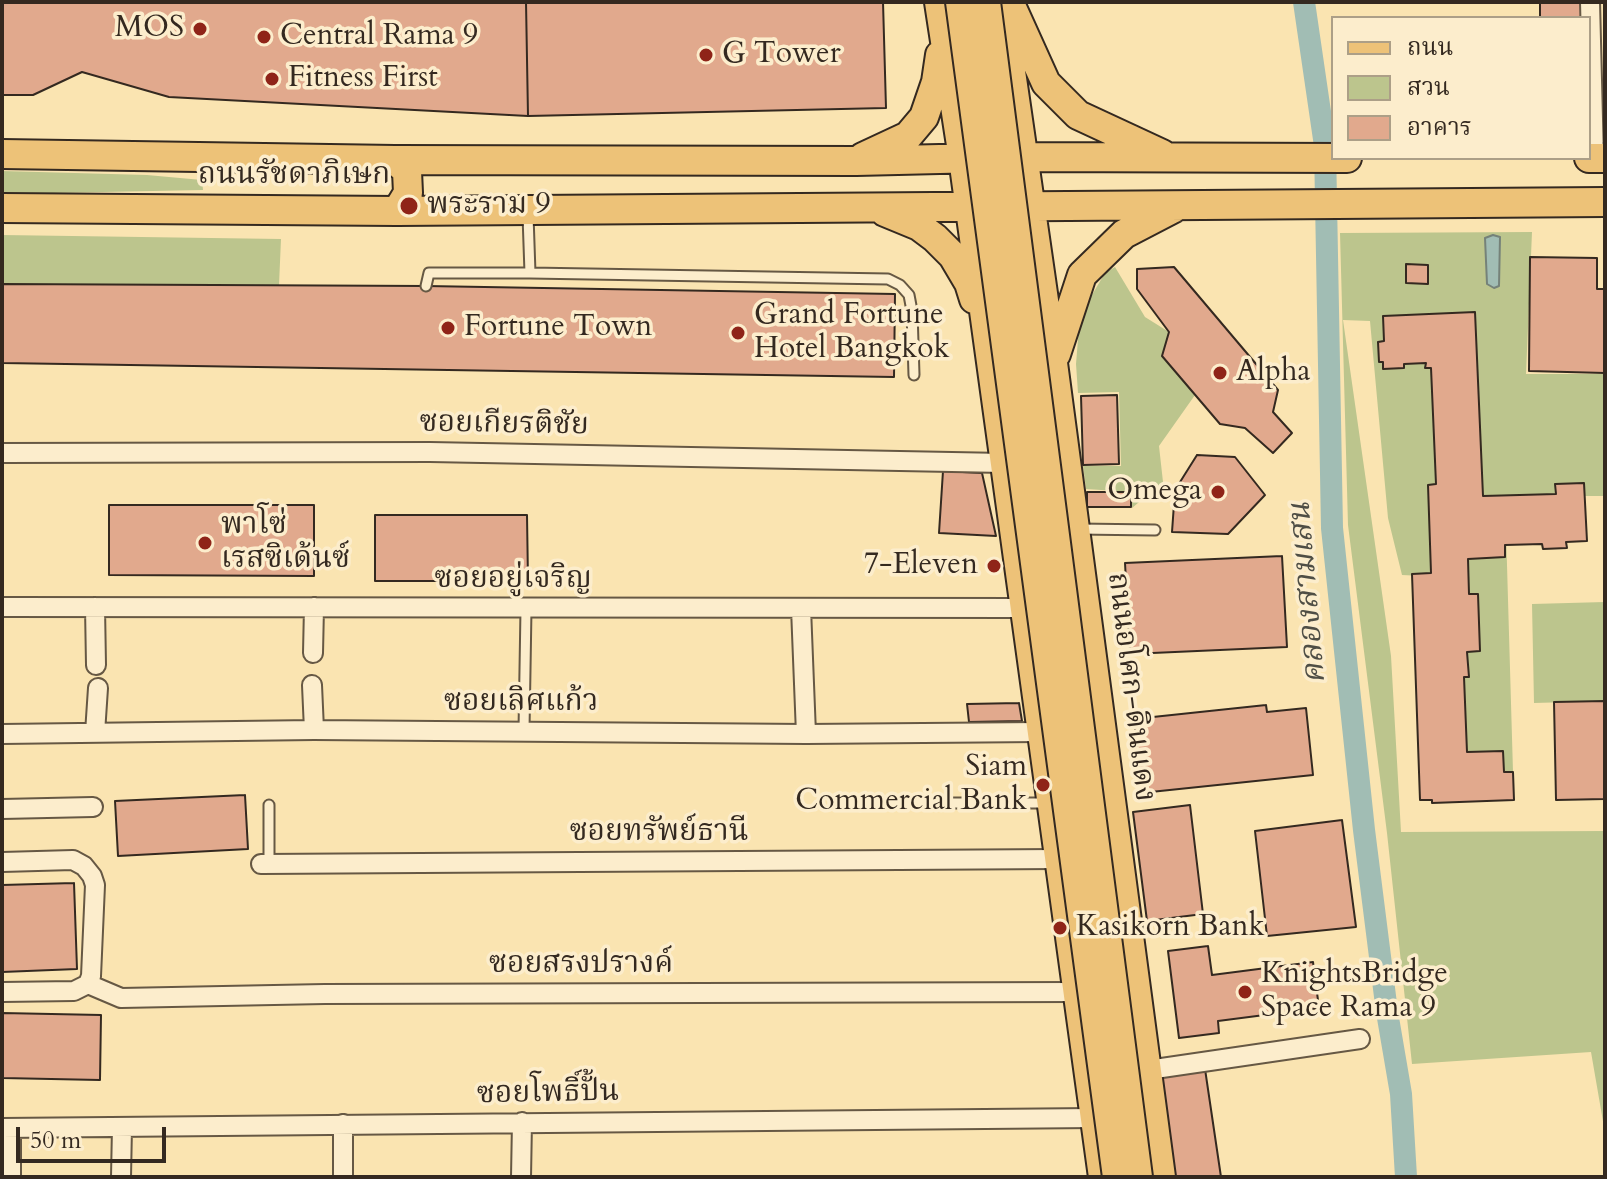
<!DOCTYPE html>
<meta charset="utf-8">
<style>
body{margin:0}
#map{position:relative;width:1607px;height:1179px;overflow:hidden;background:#fae4b1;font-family:Cardo,"Noto Serif Thai",serif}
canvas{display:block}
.frame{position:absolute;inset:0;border:4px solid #342920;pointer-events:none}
.legend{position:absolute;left:1331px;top:16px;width:260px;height:144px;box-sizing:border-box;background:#fcedcc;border:2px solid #ac9f87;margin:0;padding:10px 14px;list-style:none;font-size:24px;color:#342920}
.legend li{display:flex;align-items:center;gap:16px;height:40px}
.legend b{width:40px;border:2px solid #ac9f87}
.scale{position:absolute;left:16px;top:1127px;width:150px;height:36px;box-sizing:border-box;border:4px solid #342920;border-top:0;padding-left:10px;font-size:24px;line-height:28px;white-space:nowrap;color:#342920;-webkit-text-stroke:6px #fcedcc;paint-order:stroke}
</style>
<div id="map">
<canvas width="1607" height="1179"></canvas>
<div class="frame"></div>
<ul class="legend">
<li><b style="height:10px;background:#edc278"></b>ถนน</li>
<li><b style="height:22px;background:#bcc58d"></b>สวน</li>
<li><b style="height:22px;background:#e1a98d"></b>อาคาร</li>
</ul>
<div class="scale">50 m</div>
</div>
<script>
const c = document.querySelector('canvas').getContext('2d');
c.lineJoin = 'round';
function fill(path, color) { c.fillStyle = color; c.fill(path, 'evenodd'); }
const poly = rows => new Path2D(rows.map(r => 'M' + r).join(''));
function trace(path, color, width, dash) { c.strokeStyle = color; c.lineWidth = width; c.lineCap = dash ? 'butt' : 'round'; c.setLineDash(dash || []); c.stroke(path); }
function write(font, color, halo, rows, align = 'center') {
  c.font = font + ' Cardo,"Noto Serif Thai",serif'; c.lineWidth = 7; c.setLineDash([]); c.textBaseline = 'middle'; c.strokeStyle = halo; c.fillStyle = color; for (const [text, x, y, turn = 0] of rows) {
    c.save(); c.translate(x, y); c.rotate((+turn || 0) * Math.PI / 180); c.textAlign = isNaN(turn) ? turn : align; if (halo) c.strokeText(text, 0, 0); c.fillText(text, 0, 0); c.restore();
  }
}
fill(poly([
 [2,171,147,175,202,180,203,190,2,194],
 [1532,232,1526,374,1605,374,1605,496,1505,496,1513,772,1461,774,1453,679,1469,594,1468,559,1483,496,1475,313,1383,317,1383,321,1441,349,1444,577,1402,575,1388,518,1370,321,1343,320,1391,656,1401,832,1605,831,1605,1133,1591,1052,1412,1064,1387,833,1348,525,1340,233],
 [2,235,281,239,279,285,2,284],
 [1115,267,1145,317,1169,332,1162,356,1195,395,1159,446,1163,482,1132,508,1132,492,1086,489,1083,466,1121,466,1119,392,1078,393,1076,364,1080,315,1105,273],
 [1605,602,1605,701,1534,703,1532,604]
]), '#bcc58d');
const water = poly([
 [1493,235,1500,237,1499,286,1494,288,1487,284,1485,238,1493,235]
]);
fill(water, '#a1bdb4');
trace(water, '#758279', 2);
trace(poly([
 [1304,2,1325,146,1332,528,1364,830,1387,1012,1401,1094,1406,1177]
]), '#a1bdb4', 22);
const building = poly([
 [2,2,526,2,528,116,169,97,82,72,33,95,2,95,2,2],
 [526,2,883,2,886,108,528,116,526,2],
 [1540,2,1582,2,1582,18,1540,18,1540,2],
 [1530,257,1597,258,1597,289,1605,289,1605,373,1529,371,1530,257],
 [1406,264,1428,265,1428,284,1406,283,1406,264],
 [1174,267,1278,390,1273,412,1292,433,1273,453,1245,428,1220,424,1162,356,1169,332,1137,289,1137,269,1174,267],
 [2,284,426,286,895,294,894,377,2,363,2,284],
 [1475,312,1483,496,1556,494,1555,484,1584,483,1587,541,1566,542,1567,548,1543,549,1542,544,1505,545,1505,557,1468,559,1469,594,1478,594,1480,651,1467,652,1469,677,1464,677,1467,752,1503,751,1504,772,1513,772,1514,800,1432,803,1432,800,1420,800,1412,574,1431,573,1428,485,1436,484,1431,368,1425,368,1426,363,1404,364,1404,368,1383,369,1383,362,1379,362,1378,342,1384,341,1383,316,1475,312],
 [1117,395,1119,464,1083,465,1081,396,1117,395],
 [1197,455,1235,457,1265,495,1228,534,1172,532,1175,490,1197,455],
 [943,471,982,473,996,536,939,533,943,471],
 [1087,492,1131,492,1131,507,1087,507,1087,492],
 [109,505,314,505,314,576,109,575,109,505],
 [375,515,527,515,528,581,375,581,375,515],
 [1282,556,1287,647,1130,654,1125,563,1282,556],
 [1605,701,1605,799,1556,800,1554,702,1605,701],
 [1019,703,1022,721,969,722,967,704,1019,703],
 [1266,705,1267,712,1306,708,1313,775,1141,793,1134,719,1266,705],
 [245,795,248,849,118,856,115,801,245,795],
 [1190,805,1203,914,1147,921,1133,812,1190,805],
 [1342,820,1356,927,1267,936,1255,831,1342,820],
 [74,883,77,969,2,972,2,885,74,883],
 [1208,946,1212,975,1313,962,1319,1008,1218,1021,1219,1033,1179,1038,1168,951,1208,946],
 [2,1013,101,1015,100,1080,2,1078,2,1013],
 [1205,1069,1221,1177,1172,1177,1158,1076,1205,1069]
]);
fill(building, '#e1a98d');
trace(building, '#342920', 2);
const service = poly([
 [530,273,888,279,900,285,909,295,912,311,914,375],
 [426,286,429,273,530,273,528,215],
 [1078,529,1155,530],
 [524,730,526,609],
 [841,803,1050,803],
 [269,864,269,805]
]);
const minor = poly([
 [1590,2,1594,158],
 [2,453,430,452,1004,463],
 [2,607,1023,608],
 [95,607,96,665],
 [801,608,806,734],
 [313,653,314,607],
 [312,685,314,730],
 [95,733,98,688],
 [2,734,314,730,806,734,1040,732],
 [2,809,93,807],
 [2,862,73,860,84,866,92,876,95,885,91,976,88,984,74,991,2,992],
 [261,864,1058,859],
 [88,984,121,998,325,994,1077,992],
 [1148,1070,1360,1039],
 [2,1128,1094,1118],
 [11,1177,11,1128],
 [121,1177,122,1127],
 [343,1177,343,1124],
 [521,1177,522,1122]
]);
const primary = poly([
 [939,2,963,158,1103,1177],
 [1001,2,1053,363,1161,1177],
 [1013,10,1046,83,1078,115,1162,154],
 [2,154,395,160,856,161,1023,157,1347,158],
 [863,157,908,136,924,117,936,82,940,55],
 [1589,158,1605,158],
 [395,160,407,171,408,193,397,211],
 [2,208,397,211,1605,202],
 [885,212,919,226,935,238,953,256,969,283,974,299],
 [1056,354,1082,275,1124,234,1174,208]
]);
trace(service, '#665844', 13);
trace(minor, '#665844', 22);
trace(primary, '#342920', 32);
trace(service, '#fcedcc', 9);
trace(minor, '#fcedcc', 18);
trace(primary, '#edc278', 28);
const primaryBridge = poly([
 [960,2,1117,1177],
 [986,2,1138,1177]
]);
trace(primaryBridge, '#342920', 32, []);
trace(primaryBridge, '#edc278', 28);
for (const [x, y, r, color] of [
 [200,29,8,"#8f2418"],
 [264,37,8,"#8f2418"],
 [706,55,8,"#8f2418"],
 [272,79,8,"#8f2418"],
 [409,206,10,"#8f2418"],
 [448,328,8,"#8f2418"],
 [738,333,8,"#8f2418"],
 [1220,373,8,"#8f2418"],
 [1218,492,8,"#8f2418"],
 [205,543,8,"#8f2418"],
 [994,566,8,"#8f2418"],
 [1043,785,8,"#8f2418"],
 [1060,928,8,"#8f2418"],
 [1245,992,8,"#8f2418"]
]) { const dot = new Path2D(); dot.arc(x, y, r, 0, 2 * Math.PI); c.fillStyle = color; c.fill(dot); trace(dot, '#fcedcc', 3); }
write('30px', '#342920', '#fcedcc', [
 ["MOS",184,29,"right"],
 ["Central Rama 9",280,37],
 ["G Tower",722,55],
 ["Fitness First",288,79],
 ["พระราม 9",427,206],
 ["Grand Fortune",754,316],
 ["Hotel Bangkok",754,350],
 ["Fortune Town",464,328],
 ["Alpha",1236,373],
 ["Omega",1202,492,"right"],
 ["พาโซ่",221,526],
 ["เรสซิเด้นซ์",221,560],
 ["7-Eleven",978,566,"right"],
 ["Siam",1027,768,"right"],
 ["Commercial Bank",1027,802,"right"],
 ["Kasikorn Bank",1076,928],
 ["KnightsBridge",1261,975],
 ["Space Rama 9",1261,1009]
], 'left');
write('30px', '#342920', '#fcedcc', [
 ["ถนนรัชดาภิเษก",294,176],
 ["ซอยเกียรติชัย",504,425,1],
 ["ซอยอยู่เจริญ",513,580],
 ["ถนนอโศก-ดินแดง",1130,687,83],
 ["ซอยเลิศแก้ว",521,703],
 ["ซอยทรัพย์ธานี",659,833],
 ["ซอยสรงปรางค์",581,965],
 ["ซอยโพธิ์ปั้น",548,1094,-1]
]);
write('italic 32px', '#4f4e45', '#fcedcc', [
 ["คลองสามเสน",1309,593,-95]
]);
</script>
